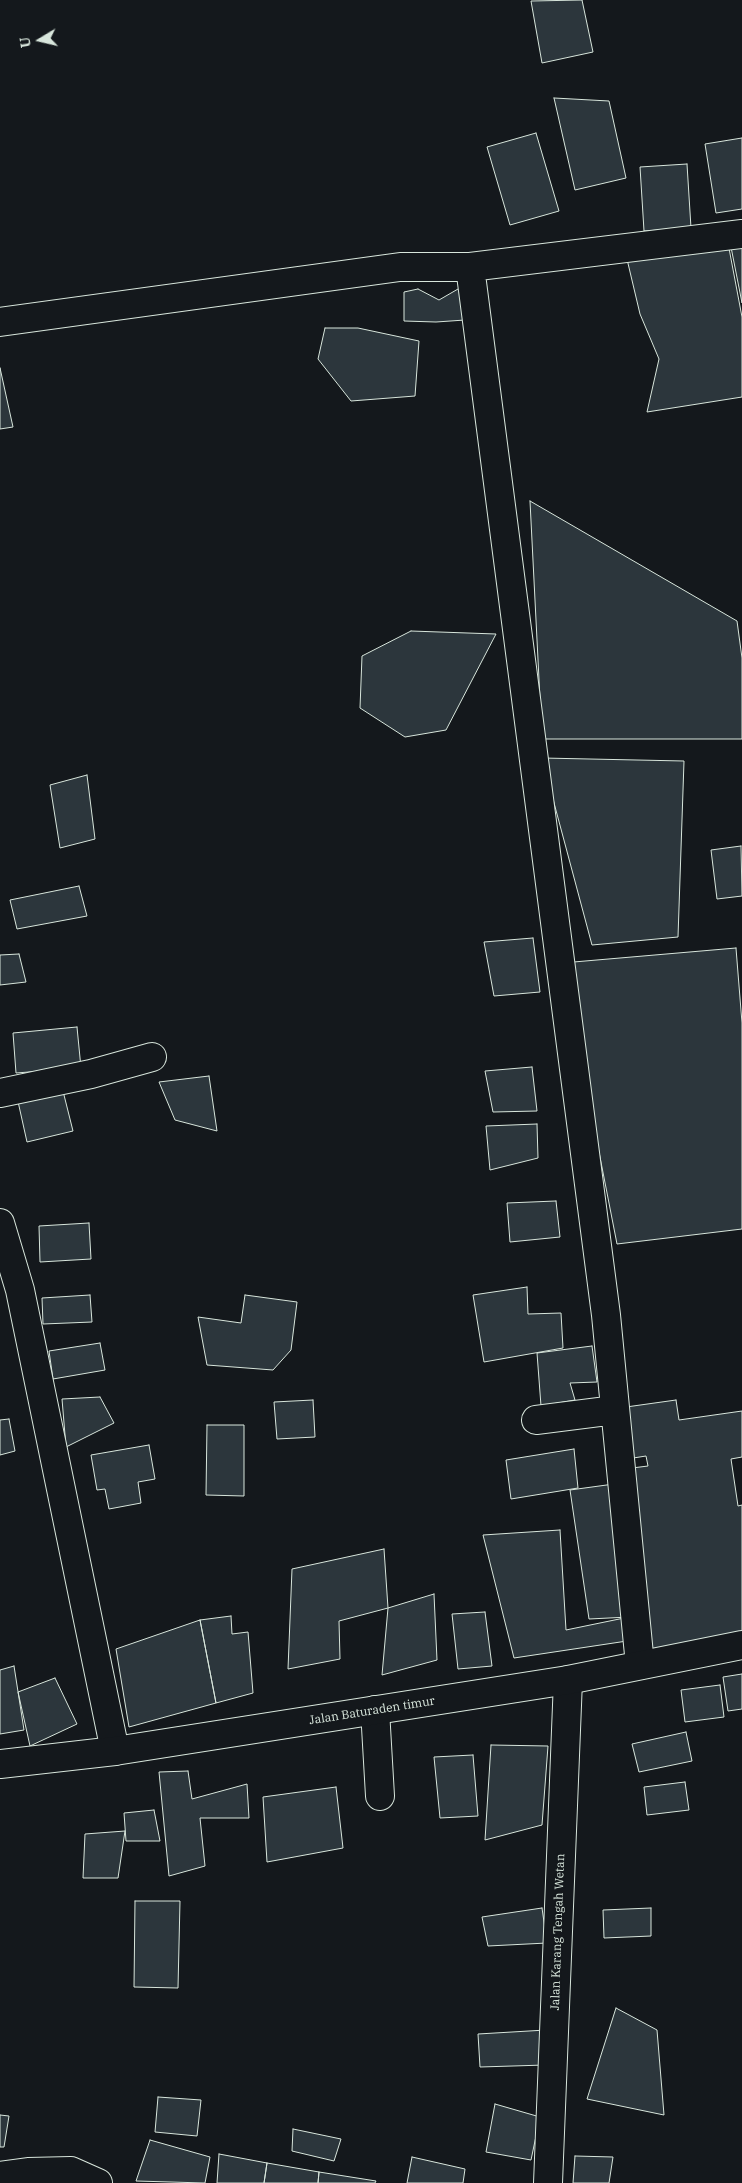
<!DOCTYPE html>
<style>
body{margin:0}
#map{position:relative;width:742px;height:2183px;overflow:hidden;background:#14181c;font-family:"IBM Plex Serif",serif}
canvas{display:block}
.north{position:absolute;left:15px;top:15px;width:50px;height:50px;-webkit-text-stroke:4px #14181c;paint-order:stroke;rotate:261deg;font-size:14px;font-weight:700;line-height:20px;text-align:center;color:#d8e6dc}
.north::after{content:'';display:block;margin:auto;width:18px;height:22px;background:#d8e6dc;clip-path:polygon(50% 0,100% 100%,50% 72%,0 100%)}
</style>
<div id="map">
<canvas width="742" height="2183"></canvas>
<div class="north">U</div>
</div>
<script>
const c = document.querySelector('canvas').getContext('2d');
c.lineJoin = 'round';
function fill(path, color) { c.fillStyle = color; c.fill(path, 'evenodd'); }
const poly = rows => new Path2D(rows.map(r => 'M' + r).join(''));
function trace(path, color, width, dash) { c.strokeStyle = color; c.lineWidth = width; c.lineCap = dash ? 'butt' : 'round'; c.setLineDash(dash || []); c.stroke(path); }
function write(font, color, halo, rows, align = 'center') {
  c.font = font + ' "IBM Plex Serif",serif'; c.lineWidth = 4; c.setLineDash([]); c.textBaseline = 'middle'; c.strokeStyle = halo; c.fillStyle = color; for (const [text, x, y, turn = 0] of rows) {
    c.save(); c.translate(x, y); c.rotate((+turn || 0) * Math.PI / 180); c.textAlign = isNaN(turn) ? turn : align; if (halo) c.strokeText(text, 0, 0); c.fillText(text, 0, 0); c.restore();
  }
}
const building = poly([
 [582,0,593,52,542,63,531,1,582,0],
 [554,98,609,101,626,178,575,190,554,98],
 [536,133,559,211,510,225,487,147,536,133],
 [742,138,742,209,716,213,705,144,742,138],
 [687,164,691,228,644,231,640,167,687,164],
 [742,241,742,303,730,242,742,241],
 [728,243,742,317,742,397,647,412,659,359,640,314,626,255,728,243],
 [418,289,439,300,458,289,465,290,465,320,436,322,404,321,404,292,418,289],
 [325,328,358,328,419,341,415,396,351,401,318,359,325,328],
 [0,368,13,427,0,429,0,368],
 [530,501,737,621,742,658,742,739,542,739,530,501],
 [411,631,496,634,446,730,405,737,360,708,362,656,411,631],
 [542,758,684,761,678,937,592,945,542,758],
 [87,775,95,839,60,848,50,785,87,775],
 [741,846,742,896,717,899,711,850,741,846],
 [79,886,87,916,17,929,10,900,79,886],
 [533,938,540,992,494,996,484,942,533,938],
 [736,948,742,1023,742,1229,617,1244,562,963,736,948],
 [19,954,26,982,0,985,0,955,19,954],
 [77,1027,81,1068,16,1073,13,1033,77,1027],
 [532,1067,537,1111,493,1112,485,1071,532,1067],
 [209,1076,217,1131,175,1120,159,1082,209,1076],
 [62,1087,73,1131,27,1142,17,1097,62,1087],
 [537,1124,538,1158,490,1170,486,1126,537,1124],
 [556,1201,560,1237,510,1242,507,1203,556,1201],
 [89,1223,91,1259,40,1262,39,1226,89,1223],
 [527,1287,528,1314,561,1313,563,1348,484,1362,473,1295,527,1287],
 [90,1295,92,1322,43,1324,42,1298,90,1295],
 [245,1295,297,1302,291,1350,273,1370,207,1365,198,1317,241,1323,245,1295],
 [100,1343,105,1370,53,1379,49,1351,100,1343],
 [592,1346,597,1382,570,1383,575,1400,541,1406,537,1353,592,1346],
 [100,1397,114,1423,66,1447,62,1399,100,1397],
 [313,1400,315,1437,277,1439,274,1402,313,1400],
 [676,1400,679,1420,742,1411,742,1457,731,1459,738,1506,742,1505,742,1638,651,1651,624,1469,648,1466,646,1456,627,1459,619,1408,676,1400],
 [9,1419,15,1451,0,1455,0,1420,9,1419],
 [207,1425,244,1425,244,1496,206,1495,207,1425],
 [149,1445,155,1479,138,1482,141,1503,109,1509,105,1489,97,1490,91,1455,149,1445],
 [574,1449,578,1488,511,1499,506,1460,574,1449],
 [614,1484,629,1617,589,1619,570,1490,614,1484],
 [560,1530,566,1630,629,1617,627,1641,514,1658,483,1535,560,1530],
 [384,1549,388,1608,339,1621,340,1659,288,1669,292,1569,384,1549],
 [434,1594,437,1660,382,1675,388,1608,434,1594],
 [485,1612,492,1666,458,1669,452,1614,485,1612],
 [231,1616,232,1634,248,1632,253,1693,216,1703,200,1620,231,1616],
 [200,1620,216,1703,129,1727,116,1649,200,1620],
 [14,1666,24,1730,0,1734,0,1670,14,1666],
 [742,1674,742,1709,728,1711,723,1677,742,1674],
 [55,1678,77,1724,30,1746,18,1692,55,1678],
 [720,1685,724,1717,685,1722,681,1690,720,1685],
 [686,1732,692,1761,639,1772,632,1744,686,1732],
 [491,1745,548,1746,542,1825,485,1840,491,1745],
 [473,1755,478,1816,440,1818,434,1757,473,1755],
 [188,1771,192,1799,247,1784,249,1818,200,1818,205,1866,169,1876,159,1772,188,1771],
 [685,1782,689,1810,647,1815,644,1787,685,1782],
 [336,1787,343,1848,267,1862,263,1797,336,1787],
 [154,1810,160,1841,126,1841,124,1813,154,1810],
 [125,1831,118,1878,83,1878,85,1834,125,1831],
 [135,1901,180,1901,178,1988,134,1987,135,1901],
 [542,1908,547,1943,488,1946,482,1917,542,1908],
 [651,1908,651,1936,604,1938,603,1910,651,1908],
 [616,2008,657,2030,664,2115,587,2099,616,2008],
 [546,2030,545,2065,480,2067,478,2034,546,2030],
 [158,2097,201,2100,197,2136,155,2132,158,2097],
 [495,2104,540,2117,531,2160,486,2152,495,2104],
 [0,2115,9,2116,4,2147,0,2147,0,2115],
 [293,2129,341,2139,334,2161,292,2151,293,2129],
 [150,2140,210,2157,205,2183,136,2181,150,2140],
 [219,2154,267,2163,264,2183,217,2183,219,2154],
 [575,2156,613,2157,609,2183,573,2183,575,2156],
 [412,2157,465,2169,463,2183,407,2183,412,2157],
 [267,2163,319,2172,318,2183,264,2183,267,2163],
 [319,2172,376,2181,375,2183,318,2183,319,2172]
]);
fill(building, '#2c363c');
trace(building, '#d8e6dc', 1);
const street = poly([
 [470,267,606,1315,640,1665],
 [0,322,400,267,470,267,742,234],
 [0,1093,91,1074,152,1057],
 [0,1223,20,1290,115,1751],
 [536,1420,615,1410],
 [375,1710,380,1796],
 [0,2176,28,2172,71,2171,98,2183],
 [548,2183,568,1680]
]);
const primary = poly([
 [0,1764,115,1751,568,1680,742,1645]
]);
trace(street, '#d8e6dc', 30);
trace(primary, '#d8e6dc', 30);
trace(street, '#14181c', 28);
trace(primary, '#14181c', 28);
write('12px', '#d8e6dc', '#14181c', [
 ["Jalan Baturaden timur",372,1711,-9],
 ["Jalan Karang Tengah Wetan",558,1932,-88]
]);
</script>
